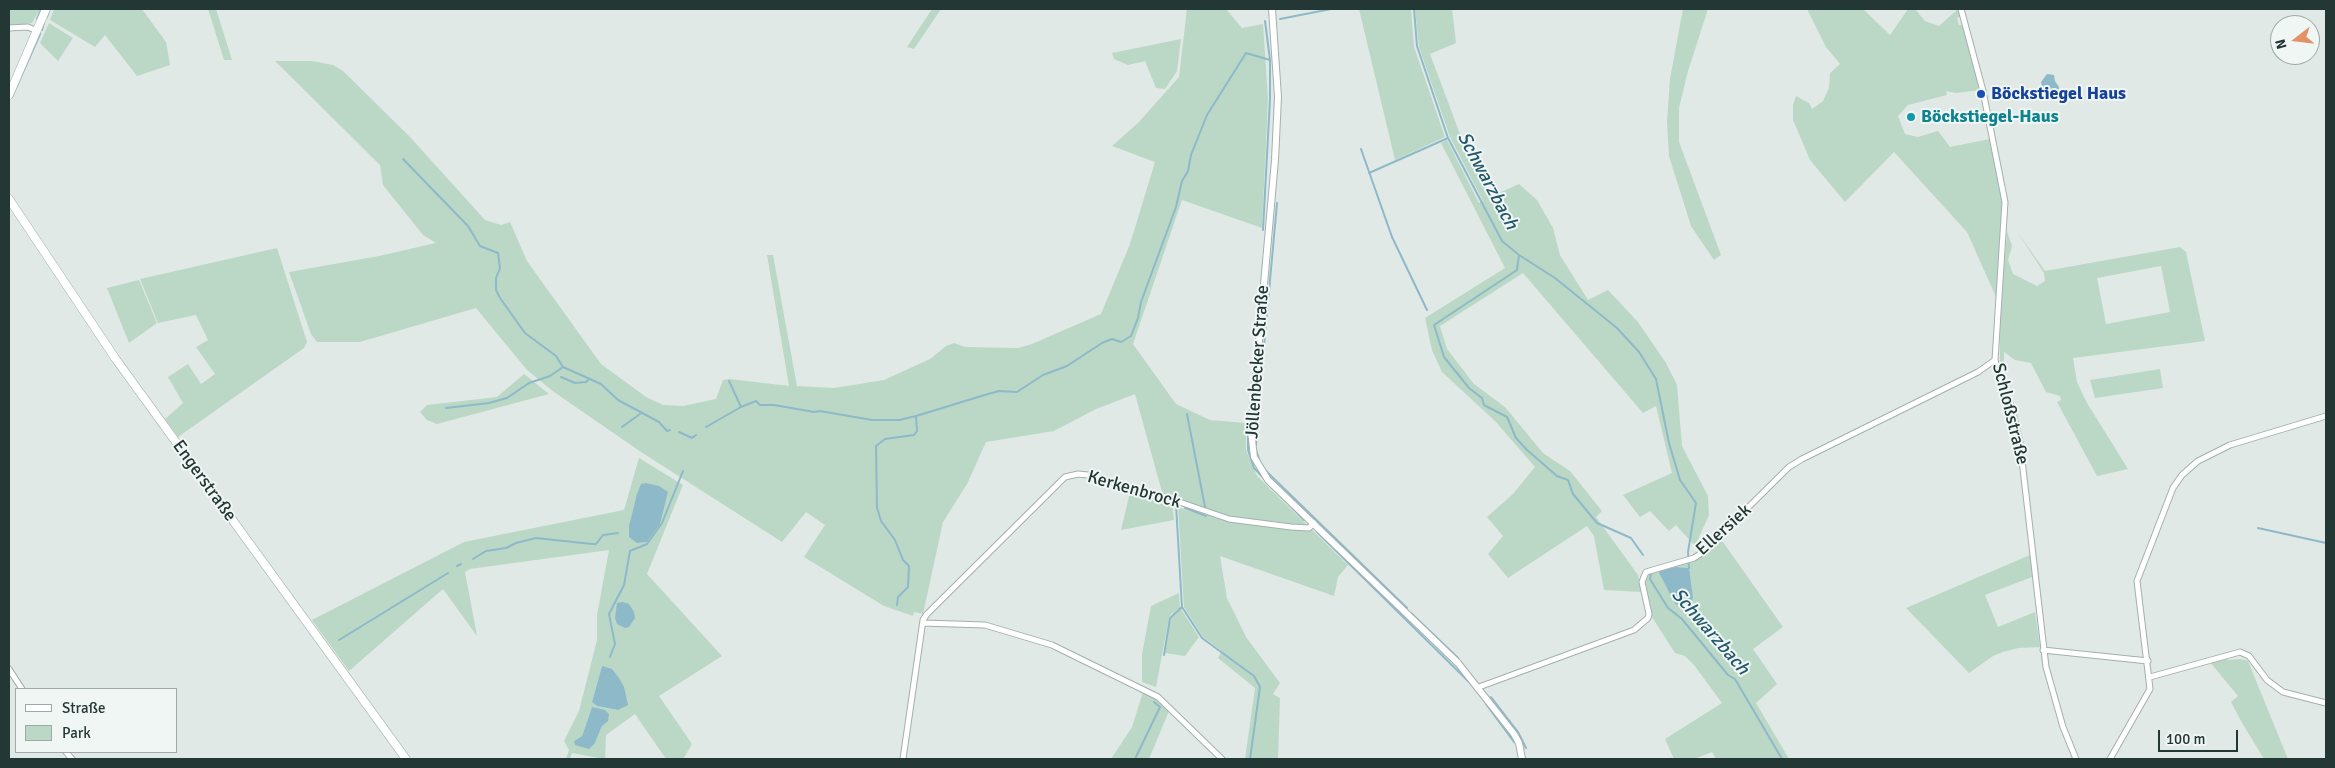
<!DOCTYPE html>
<meta charset="utf-8">
<style>
body{margin:0}
#map{position:relative;width:2335px;height:768px;overflow:hidden;background:#e0e9e6;font-family:Signika,sans-serif}
canvas{display:block}
.frame{position:absolute;inset:0;border:10px solid #233734;pointer-events:none}
.legend{position:absolute;left:15px;top:688px;width:162px;height:65px;box-sizing:border-box;background:#f0f6f4;border:1px solid #9eaaa7;margin:0;padding:6px 9px;list-style:none;font-size:15px;color:#233734}
.legend li{display:flex;align-items:center;gap:10px;height:25px}
.legend b{width:25px;border:1px solid #9eaaa7}
.north{position:absolute;left:2270px;top:15px;width:50px;height:50px;box-sizing:border-box;background:#f0f6f4;border:1px solid #9eaaa7;border-radius:50%;rotate:254deg;font-size:14px;font-weight:700;line-height:20px;text-align:center;color:#233734}
.north::after{content:'';display:block;margin:auto;width:18px;height:22px;background:#e29265;clip-path:polygon(50% 0,100% 100%,50% 72%,0 100%)}
.scale{position:absolute;left:2158px;top:730px;width:80px;height:22px;box-sizing:border-box;border:2px solid #233734;border-top:0;padding-left:6px;font-size:15px;line-height:18px;white-space:nowrap;color:#233734;-webkit-text-stroke:4px #f0f6f4;paint-order:stroke}
</style>
<div id="map">
<canvas width="2335" height="768"></canvas>
<div class="frame"></div>
<ul class="legend">
<li><b style="height:6px;background:#fff"></b>Straße</li>
<li><b style="height:14px;background:#bbd8c6"></b>Park</li>
</ul>
<div class="north">N</div>
<div class="scale">100 m</div>
</div>
<script>
const c = document.querySelector('canvas').getContext('2d');
c.lineJoin = 'round';
function fill(path, color) { c.fillStyle = color; c.fill(path, 'evenodd'); }
const poly = rows => new Path2D(rows.map(r => 'M' + r).join(''));
function trace(path, color, width, dash) { c.strokeStyle = color; c.lineWidth = width; c.lineCap = dash ? 'butt' : 'round'; c.setLineDash(dash || []); c.stroke(path); }
function write(font, color, halo, rows, align = 'center') {
  c.font = font + ' Signika,sans-serif'; c.lineWidth = 4; c.setLineDash([]); c.textBaseline = 'middle'; c.strokeStyle = halo; c.fillStyle = color; for (const [text, x, y, turn = 0] of rows) {
    c.save(); c.translate(x, y); c.rotate((+turn || 0) * Math.PI / 180); c.textAlign = isNaN(turn) ? turn : align; if (halo) c.strokeText(text, 0, 0); c.fillText(text, 0, 0); c.restore();
  }
}
fill(poly([
 [9,9,40,9,32,23,9,26],
 [54,9,142,9,166,42,170,65,137,76,105,35,95,47,50,20],
 [208,9,216,9,232,60,224,60],
 [932,9,941,9,914,49,907,47],
 [1187,9,1226,9,1242,28,1263,24,1268,99,1262,228,1182,200,1133,344,1176,404,1210,420,1246,423,1246,450,1257,476,1348,565,1338,577,1334,596,1220,556,1227,598,1246,637,1280,683,1273,694,1280,698,1278,759,1245,759,1255,688,1218,658,1222,651,1203,637,1184,607,1178,507,1207,517,1207,510,1162,492,1135,394,1096,409,1054,431,986,442,967,484,943,522,923,614,914,612,913,616,884,606,804,557,825,525,806,512,782,542,641,452,554,392,527,370,476,308,360,342,317,342,311,334,289,272,379,256,436,243,423,235,383,185,380,165,275,61,312,61,333,65,343,71,410,137,485,220,501,225,510,222,527,261,601,364,646,397,663,405,683,406,716,399,723,380,730,379,789,386,767,255,773,255,797,386,834,388,884,380,930,359,946,346,954,343,965,347,1018,348,1032,344,1101,314,1130,244,1155,162,1112,146,1138,123,1179,77],
 [1359,9,1411,9,1414,47,1445,137,1395,160],
 [1415,9,1452,9,1456,43,1430,54,1460,134,1490,197,1519,184,1537,200,1553,228,1560,255,1588,300,1608,290,1638,322,1666,363,1677,385,1682,446,1708,496,1709,515,1695,546,1676,525,1669,531,1650,511,1640,517,1623,495,1672,473,1656,406,1643,413,1523,273,1440,326,1447,349,1474,384,1505,407,1543,453,1570,471,1602,511,1596,517,1638,575,1642,592,1604,590,1594,536,1587,526,1508,578,1488,554,1503,536,1487,517,1513,494,1535,467,1495,421,1442,372,1432,350,1425,318,1505,268,1441,143,1447,140,1479,203,1483,201,1450,137,1419,47],
 [1683,9,1708,9,1688,71,1679,108,1679,142,1721,255,1714,260,1691,226,1669,156,1667,122,1670,79],
 [1807,9,1863,9,1890,35,1908,9,1915,9,1925,21,1939,26,1958,9,1961,17,1957,18,1959,25,1963,25,1980,90,1956,93,1946,91,1947,95,1908,105,1898,116,1905,134,1918,137,1938,131,1950,147,1990,139,2004,210,1996,297,1967,232,1894,152,1845,202,1810,160,1793,120,1793,105,1796,96,1809,103,1812,109,1823,101,1829,88,1830,73,1840,64,1826,47],
 [49,23,73,38,58,61,40,43],
 [1181,39,1177,71,1165,89,1156,88,1145,61,1128,65,1114,59,1112,53],
 [2007,231,2012,246,2008,260,2013,274,2037,286,2045,281,2044,273,2018,233,2045,271,2180,247,2186,252,2205,341,2073,358,2077,382,2087,403,2128,469,2097,476,2057,402,2061,400,2060,396,2046,392,2031,363,2015,360,2004,352,2004,369,2000,368,2000,319],
 [2161,266,2170,312,2106,324,2097,278],
 [277,248,307,342,304,348,178,437,165,419,183,403,168,377,188,364,201,384,215,374,196,347,208,340,196,315,158,323,140,279],
 [139,280,157,323,129,343,107,288],
 [2160,369,2163,388,2095,398,2090,380],
 [524,374,549,394,437,424,427,420,420,412,427,405,497,397],
 [639,458,683,485,647,574,722,656,659,696,692,744,683,759,666,759,635,714,606,735,605,759,572,753,570,759,566,759,569,750,564,741,579,711,597,640,597,615,609,550,470,569,465,572,477,636,443,589,349,671,312,620,464,542,624,510],
 [602,666,618,710,597,706,592,702],
 [592,707,596,708,602,726,595,743,574,741,582,736],
 [1131,488,1172,501,1174,520,1121,530],
 [1720,541,1723,542,1783,627,1753,649,1777,684,1756,703,1789,759,1716,759,1712,752,1694,759,1674,759,1665,739,1722,703,1694,665,1685,656,1675,653,1652,617,1645,579,1648,573,1667,566,1694,561],
 [1676,567,1689,568,1675,604,1658,571],
 [2030,555,2032,577,1985,595,1998,627,2035,612,2040,647,2018,648,2003,652,1993,656,1969,673,1906,608],
 [1179,593,1180,608,1171,614,1169,618,1156,687,1142,682,1142,654,1151,606],
 [1181,609,1199,637,1185,656,1165,653,1170,618,1174,612],
 [2227,657,2228,660,2241,659,2248,661,2288,759,2264,759,2241,721,2231,702,2238,696,2209,661],
 [1143,692,1158,700,1169,711,1149,759,1111,759,1132,727]
]), '#bbd8c6');
fill(poly([
 [2047,74,2054,75,2055,81,2059,87,2058,97,2049,100,2045,99,2041,82],
 [646,483,659,486,668,492,660,524,647,542,637,543,629,537,629,526,637,494,641,484],
 [1676,567,1689,568,1693,598,1689,603,1680,605,1675,604,1658,571],
 [623,602,629,604,634,612,635,618,629,627,625,628,617,624,615,618,617,603],
 [602,666,612,669,619,678,624,687,628,705,618,710,597,706,592,702],
 [592,707,605,710,609,714,608,721,602,726,595,743,589,749,575,745,574,741,582,736]
]), '#8db9c9');
trace(poly([
 [1414,9,1417,46,1448,138,1502,241,1519,255,1517,270,1434,325,1444,357,1469,388,1482,398,1484,405,1507,417,1516,438,1527,450,1557,476,1568,480,1573,494,1597,523,1631,538,1643,555],
 [47,17,50,9],
 [37,19,41,9],
 [1280,19,1331,9],
 [42,30,44,23],
 [12,97,40,34],
 [1361,149,1392,237,1427,310],
 [403,159,468,226,480,246,498,253,500,268,496,278,496,290,500,298,525,333,556,356,563,367],
 [1369,173,1448,138],
 [1263,230,1270,99,1270,60],
 [1519,255,1555,278,1617,328,1639,352,1656,379,1669,443,1680,480,1696,503,1688,552,1689,568],
 [561,377,575,383,586,382,589,379],
 [729,381,741,407,756,401,760,405,774,405,814,412,820,411,872,420,899,420,916,416],
 [446,408,489,403,507,398,529,383,550,376,563,367,601,384,618,400,659,422,667,431,670,430],
 [1258,413,1277,203],
 [1187,414,1205,507],
 [1248,423,1248,450,1254,468,1304,520],
 [622,427,640,414],
 [706,427,741,407],
 [679,432,692,438,696,435],
 [1256,445,1257,425],
 [1256,450,1260,462],
 [1265,470,1407,608],
 [1176,505,1182,607,1202,638,1254,676,1260,687,1250,759],
 [1185,508,1206,516],
 [2258,528,2326,543],
 [1317,532,1469,682],
 [473,559,486,551,506,548,516,543,536,538,592,544,596,544,603,535,618,533],
 [457,566,461,564],
 [1651,573,1650,579,1668,608,1682,619,1728,675,1735,679,1782,759],
 [897,605,898,597,908,587,909,566,903,560,895,540,881,521,877,508,876,446,885,439,914,435,917,431,916,416,988,394,999,391,1017,392,1043,375,1067,366,1102,343,1112,339,1121,342,1131,336,1138,318,1141,302,1176,207,1182,181,1188,171,1191,155,1207,115,1246,53,1270,60,1265,21],
 [1411,613,1458,658],
 [339,640,448,573],
 [1164,655,1170,618,1182,607],
 [610,657,615,644,609,614,624,585,630,551,647,544,662,523,683,471],
 [1491,697,1518,732,1526,748],
 [1486,704,1514,742],
 [1135,759,1160,707,1154,702]
]), '#8db9c9', 2);
const minor = poly([
 [1961,9,1983,91,2005,202,1995,360,2001,383,2012,408,2020,443,2046,667,2063,727,2076,759],
 [9,28,28,27,37,31],
 [923,623,985,625,1052,645,1158,697,1222,759],
 [2043,650,2148,661],
 [9,669,22,689],
 [2150,677,2240,652,2249,656,2267,680,2283,692,2326,703],
 [1479,687,1634,630,1648,618,1649,614,1642,582,1646,572,1694,558,1703,552,1789,467,1802,459,1978,372,1995,360],
 [66,752,72,759],
 [903,759,923,620,927,614,1065,477,1078,474,1088,475,1162,496,1229,519,1291,527,1309,528,1314,523],
 [2110,759,2150,689,2137,581,2173,488,2182,475,2198,461,2230,445,2326,416]
]);
const tertiary = poly([
 [1272,9,1278,97,1275,160,1251,431,1254,457,1268,480,1458,663,1514,734,1519,743,1522,759]
]);
const secondary = poly([
 [9,95,46,9],
 [9,199,115,358,406,759]
]);
trace(minor, '#a4b0ad', 7);
trace(tertiary, '#a4b0ad', 8);
trace(secondary, '#a1b4af', 9);
trace(minor, '#fff', 5);
trace(tertiary, '#fff', 6);
trace(secondary, '#fff', 8);
for (const [x, y, r, color] of [
 [1981,94,5,"#1a4fb4"],
 [1911,117,5,"#0f9aa8"]
]) { const dot = new Path2D(); dot.arc(x, y, r, 0, 2 * Math.PI); c.fillStyle = color; c.fill(dot); trace(dot, '#f0f6f4', 2); }
write('bold 18px', '#164399', '#f0f6f4', [
 ["Böckstiegel Haus",1991,94]
], 'left');
write('bold 18px', '#0d838f', '#f0f6f4', [
 ["Böckstiegel-Haus",1921,117]
], 'left');
write('18px', '#233734', '#f0f6f4', [
 ["Jöllenbecker Straße",1258,362,-86],
 ["Schloßstraße",2010,414,76],
 ["Engerstraße",204,481,54],
 ["Kerkenbrock",1134,490,16],
 ["Ellersiek",1724,530,-42]
]);
write('italic 19px', '#24586c', '#f0f6f4', [
 ["Schwarzbach",1487,181,62],
 ["Schwarzbach",1710,632,49]
]);
</script>
